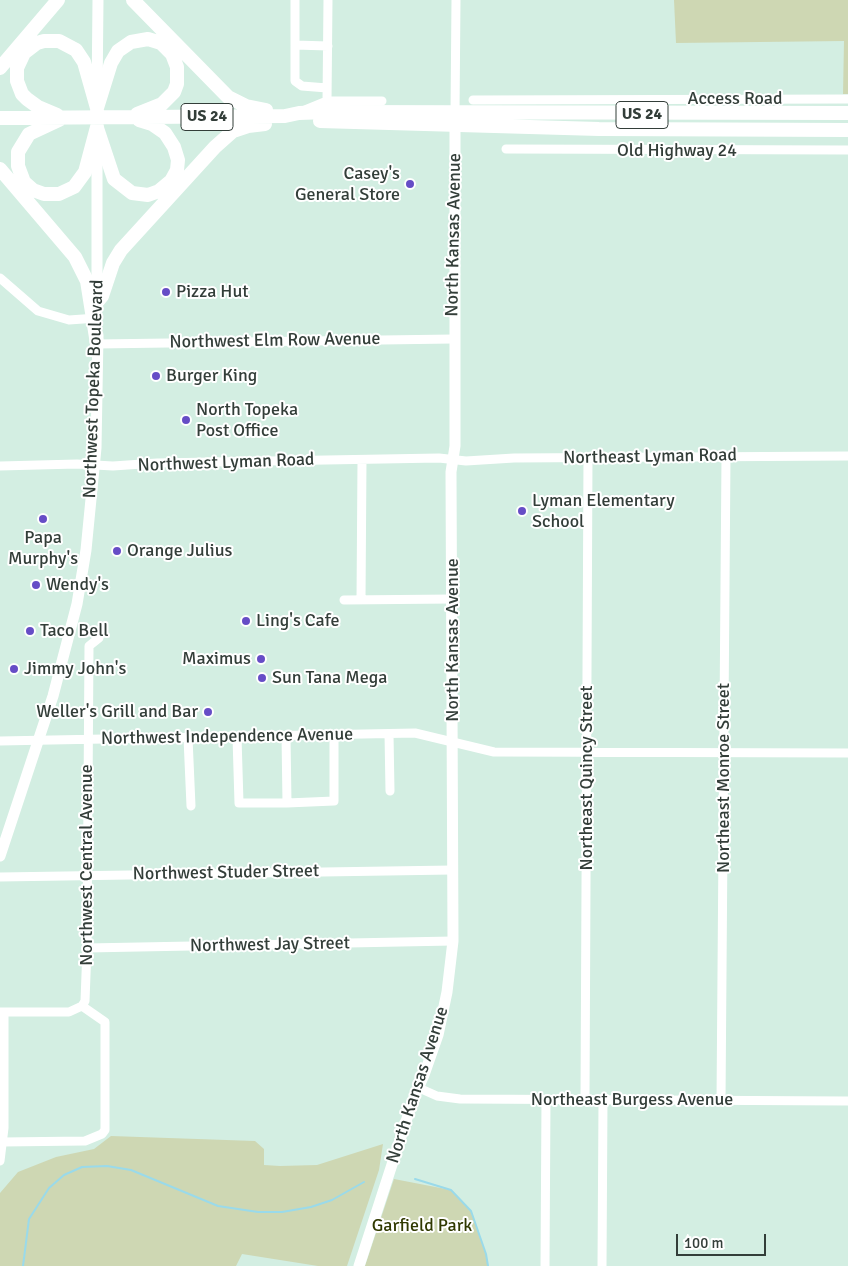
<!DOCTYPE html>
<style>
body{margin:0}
#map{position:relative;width:848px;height:1266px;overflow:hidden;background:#d3eee2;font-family:Signika,sans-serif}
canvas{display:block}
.scale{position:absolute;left:676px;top:1234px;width:90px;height:22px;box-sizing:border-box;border:2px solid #333e39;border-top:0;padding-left:6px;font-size:15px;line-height:18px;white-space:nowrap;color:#333e39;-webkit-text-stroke:4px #fff;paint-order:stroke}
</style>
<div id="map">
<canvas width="848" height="1266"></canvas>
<div class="scale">100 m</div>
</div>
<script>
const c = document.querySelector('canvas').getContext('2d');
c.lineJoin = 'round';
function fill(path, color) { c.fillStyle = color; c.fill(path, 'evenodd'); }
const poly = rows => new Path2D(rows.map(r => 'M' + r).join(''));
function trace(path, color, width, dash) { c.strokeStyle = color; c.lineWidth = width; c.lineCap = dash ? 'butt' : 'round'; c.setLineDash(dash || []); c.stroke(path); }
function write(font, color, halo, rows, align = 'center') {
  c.font = font + ' Signika,sans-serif'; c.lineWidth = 4; c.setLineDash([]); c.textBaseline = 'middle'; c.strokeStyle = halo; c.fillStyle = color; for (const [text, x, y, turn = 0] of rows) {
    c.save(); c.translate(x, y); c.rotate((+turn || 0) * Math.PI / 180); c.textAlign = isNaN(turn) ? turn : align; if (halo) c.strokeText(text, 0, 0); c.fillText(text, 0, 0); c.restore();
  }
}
fill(poly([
 [674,0,848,0,848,94,843,94,844,41,676,43],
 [111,1136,255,1141,264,1149,264,1165,280,1166,317,1165,383,1144,379,1170,347,1266,318,1266,242,1254,236,1266,0,1266,0,1193,18,1172,56,1157,94,1149],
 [394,1179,451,1190,471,1211,486,1254,488,1266,365,1266]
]), '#ced7b3');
trace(poly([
 [415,1179,451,1190,471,1211,486,1254,488,1266],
 [23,1266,29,1219,49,1188,64,1175,82,1167,107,1166,131,1170,218,1206,258,1212,282,1212,311,1207,332,1200,364,1182]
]), '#9adaea', 2);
trace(poly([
 [295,0,295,81,302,86,327,88],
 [295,45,328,46],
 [473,100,848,99],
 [327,101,328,0],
 [305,110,327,101,382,101],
 [455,113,456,0],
 [506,149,848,150],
 [0,278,38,311,69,320,97,318],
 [97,344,453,339],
 [0,466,77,464,113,466,157,463,439,458,466,461,514,458,848,456],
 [344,600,453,599],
 [361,600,362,460],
 [389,734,390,791],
 [286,736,287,803],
 [237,737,239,803,287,803,334,801,334,735],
 [188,738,191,806],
 [0,741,415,733,494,752,848,753],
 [0,877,452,870],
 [87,948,453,941],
 [82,1006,85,1001,87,948,89,646,99,638],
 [0,1012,69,1012,82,1006],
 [419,1088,437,1096,460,1099,848,1101],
 [585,1099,588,457],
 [721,1100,726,456],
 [3,1142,85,1141,102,1134,105,1130,105,1022,82,1006],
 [0,1161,4,1128,4,1012],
 [545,1266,546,1099],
 [602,1266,603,1100]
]), '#fff', 9);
trace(poly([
 [97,99,98,0],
 [97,138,97,302],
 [0,856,53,696,77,604,86,550,96,448,98,335],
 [359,1266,413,1100,424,1075,438,1035,447,992,453,941,451,472,455,446,455,118]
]), '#fff', 11);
trace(poly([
 [133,0,228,97,246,106,266,110],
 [0,68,58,0],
 [97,108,111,63,118,51,131,42,148,39,161,43,172,54,177,67,177,84,174,92,162,104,137,114],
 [57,115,38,107,27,99,22,94,17,81,17,68,24,53,37,43,44,41,59,41,76,50,84,62,97,108],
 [0,118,285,116,299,113,327,112,848,113],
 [59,120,29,134,18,152,18,166,24,182,33,190,44,194,59,194,74,187,85,172,97,127],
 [320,121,599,129,848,130],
 [97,128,114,179,132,193,148,195,159,191,171,181,177,170,178,160,174,147,165,133,152,124,139,120],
 [0,169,75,257,87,281,97,344],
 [97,302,102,296,113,263,121,250,215,147,233,131,248,126,265,124]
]), '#fff', 14);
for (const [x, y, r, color] of [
 [410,184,5,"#664dc6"],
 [166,292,5,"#664dc6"],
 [156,376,5,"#664dc6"],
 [186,420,5,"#664dc6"],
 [522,511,5,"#664dc6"],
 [43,519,5,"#664dc6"],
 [117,551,5,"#664dc6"],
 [36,585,5,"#664dc6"],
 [246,621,5,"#664dc6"],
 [30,631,5,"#664dc6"],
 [261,659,5,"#664dc6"],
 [14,669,5,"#664dc6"],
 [262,678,5,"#664dc6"],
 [208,712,5,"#664dc6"]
]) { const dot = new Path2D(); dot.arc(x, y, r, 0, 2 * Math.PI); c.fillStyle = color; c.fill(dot); trace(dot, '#fff', 2); }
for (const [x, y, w] of [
 [642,115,52],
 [207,117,52]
]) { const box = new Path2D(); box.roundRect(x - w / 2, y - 13.5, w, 27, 4); c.fillStyle = '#fff'; c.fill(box); trace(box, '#333e39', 1); }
write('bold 16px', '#333e39', null, [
 ["US 24",642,115],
 ["US 24",207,117]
]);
write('18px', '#333e39', '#fff', [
 ["Access Road",735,99],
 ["Old Highway 24",677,151],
 ["North Kansas Avenue",454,235,-89],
 ["Northwest Elm Row Avenue",275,341,-1],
 ["Northwest Topeka Boulevard",94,389,-88],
 ["Northeast Lyman Road",650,457,-1],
 ["Northwest Lyman Road",226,463,-2],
 ["North Kansas Avenue",453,640,-90],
 ["Northwest Independence Avenue",227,737,-1],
 ["Northeast Quincy Street",587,778,-90],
 ["Northeast Monroe Street",724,778,-90],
 ["Northwest Central Avenue",87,865,-90],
 ["Northwest Studer Street",226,873,-1],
 ["Northwest Jay Street",270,945,-1],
 ["North Kansas Avenue",418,1085,-72],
 ["Northeast Burgess Avenue",632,1100]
]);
write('18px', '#333e39', '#fff', [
 ["Casey's",400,174,"right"],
 ["General Store",400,195,"right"],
 ["Pizza Hut",176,292],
 ["Burger King",166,376],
 ["North Topeka",196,410],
 ["Post Office",196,431],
 ["Lyman Elementary",532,501],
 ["School",532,522],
 ["Papa",43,538,"center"],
 ["Murphy's",43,559,"center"],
 ["Orange Julius",127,551],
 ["Wendy's",46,585],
 ["Ling's Cafe",256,621],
 ["Taco Bell",40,631],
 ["Maximus",251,659,"right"],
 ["Jimmy John's",24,669],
 ["Sun Tana Mega",272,678],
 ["Weller's Grill and Bar",198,712,"right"]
], 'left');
write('18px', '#303900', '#fff', [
 ["Garfield Park",422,1226]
]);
</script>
